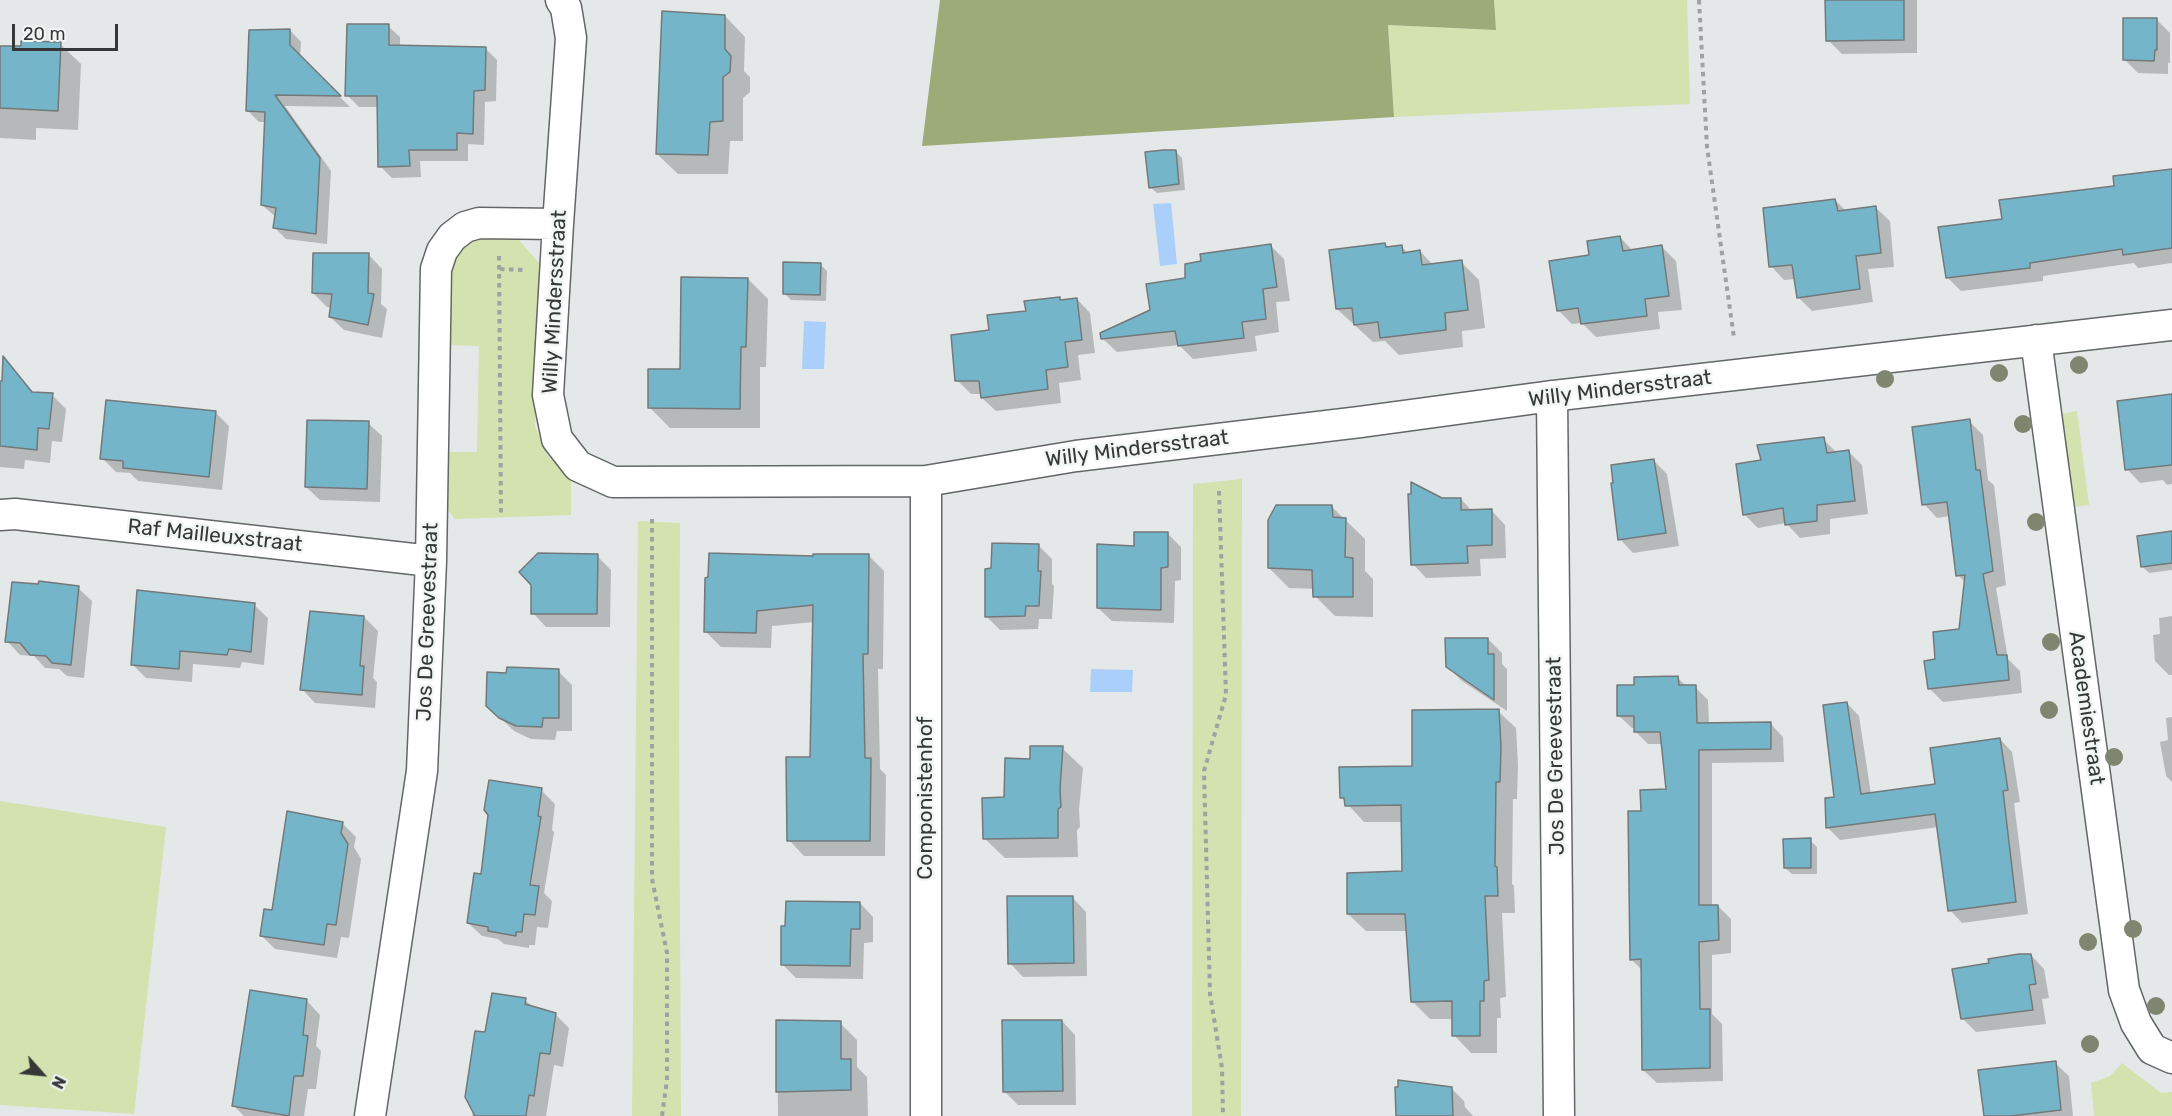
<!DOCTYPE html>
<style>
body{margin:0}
#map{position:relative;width:2172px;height:1116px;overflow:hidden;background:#e4e8e8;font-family:Rubik,sans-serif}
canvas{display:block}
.north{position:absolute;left:12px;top:1044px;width:60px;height:60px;-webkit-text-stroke:4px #f1f6f5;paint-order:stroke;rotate:117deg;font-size:16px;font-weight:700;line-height:24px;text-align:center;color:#363838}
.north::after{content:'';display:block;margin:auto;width:21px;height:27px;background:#363838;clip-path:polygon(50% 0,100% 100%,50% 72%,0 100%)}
.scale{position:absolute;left:12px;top:24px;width:106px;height:27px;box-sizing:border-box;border:3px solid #363838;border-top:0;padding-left:8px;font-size:18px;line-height:21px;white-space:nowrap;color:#363838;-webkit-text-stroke:4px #f1f6f5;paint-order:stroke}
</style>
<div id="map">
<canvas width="2172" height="1116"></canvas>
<div class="north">N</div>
<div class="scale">20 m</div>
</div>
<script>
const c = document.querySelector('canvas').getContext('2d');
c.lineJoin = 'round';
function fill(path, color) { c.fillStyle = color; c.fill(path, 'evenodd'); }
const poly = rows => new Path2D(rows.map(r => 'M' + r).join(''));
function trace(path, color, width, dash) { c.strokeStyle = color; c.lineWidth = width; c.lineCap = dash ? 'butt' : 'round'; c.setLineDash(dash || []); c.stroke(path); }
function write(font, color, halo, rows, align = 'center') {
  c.font = font + ' Rubik,sans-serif'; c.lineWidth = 5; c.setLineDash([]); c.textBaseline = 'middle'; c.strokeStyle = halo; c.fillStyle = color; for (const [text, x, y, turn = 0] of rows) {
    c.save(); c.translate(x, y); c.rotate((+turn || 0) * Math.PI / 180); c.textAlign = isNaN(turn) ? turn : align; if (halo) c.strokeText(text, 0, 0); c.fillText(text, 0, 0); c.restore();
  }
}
fill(poly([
 [1494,0,1687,0,1690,104,1394,117,1388,25,1496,30],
 [491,234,518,239,539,263,535,426,547,455,571,479,571,515,455,519,446,508,445,452,477,452,479,346,447,345,450,265,462,243],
 [2077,411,2089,505,2073,507,2061,414],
 [1242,479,1241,1116,1192,1116,1193,484],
 [638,521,680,523,679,736,681,1116,632,1116],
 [0,801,166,827,134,1114,0,1105],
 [2122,1063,2161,1093,2172,1092,2172,1116,2094,1116,2091,1083,2110,1076]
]), '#d3e2ae');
fill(poly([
 [940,0,1494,0,1496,30,1388,25,1394,117,922,146]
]), '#9cab77');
fill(poly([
 [1171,203,1177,264,1160,266,1153,204],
 [804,321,826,322,824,369,802,369],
 [1091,669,1133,670,1132,692,1090,692]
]), '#abcffb');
fill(poly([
 [1827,0,1917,0,1917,53,1842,54,1828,40],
 [725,16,745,37,744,71,750,77,750,92,743,98,743,141,730,141,728,174,678,174,657,154],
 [2156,19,2170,33,2170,63,2168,63,2168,74,2138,73,2125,60],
 [388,26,400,37,400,47,485,48,497,60,496,101,485,102,484,145,468,144,468,161,420,161,421,177,392,178,380,166,379,107,359,107,347,95],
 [290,30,301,42,300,58,350,107,285,106,331,171,327,244,286,239,275,228,276,217,262,205,266,122,259,122,248,111],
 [60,44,81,64,78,130,36,128,36,140,0,138,0,47],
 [1175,151,1182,158,1185,190,1157,193,1150,187],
 [2172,170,2172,263,2138,268,2134,263,2043,276,2043,281,1961,291,1948,278,2004,221],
 [1835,200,1846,211,1876,208,1890,221,1894,267,1868,269,1873,302,1812,311,1798,297,1795,279,1784,280,1771,266],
 [1620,237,1633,251,1662,247,1676,261,1682,310,1658,312,1660,329,1596,337,1582,323,1572,324,1559,311],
 [1270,245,1284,259,1290,301,1276,302,1279,332,1255,336,1257,351,1193,359,1179,345,1117,352,1103,339,1152,311,1187,279],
 [1384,245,1388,248,1402,247,1408,253,1420,251,1433,265,1461,262,1479,280,1485,328,1462,331,1463,347,1399,355,1385,341,1373,342,1337,309],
 [369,255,382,269,381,304,387,309,382,338,344,330,330,317,332,307,327,307,313,293],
 [820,264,827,271,826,301,791,300,784,293],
 [748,279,768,299,766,367,760,367,760,428,670,428,650,408,682,371],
 [1059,298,1062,301,1077,299,1090,313,1095,353,1078,355,1081,380,1059,383,1061,403,996,411,982,398,982,394,971,394,957,380,990,331],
 [5,360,35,394,52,395,66,409,62,442,52,441,50,463,25,460,24,469,0,467,0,381,4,381],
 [2172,395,2172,484,2167,485,2163,480,2140,483,2127,469],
 [215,412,229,426,222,490,138,481,130,473,116,472,102,458],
 [1969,421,1983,435,1988,480,1994,485,2006,585,1996,588,2008,659,2020,671,2022,693,1943,702,1929,688,1937,661,1961,630,1966,583,1958,575,1950,516,1937,518,1924,504],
 [368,423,382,436,380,502,320,500,306,487],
 [1823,439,1837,453,1848,451,1862,465,1868,514,1830,519,1830,534,1800,538,1786,523,1758,528,1744,514,1763,462],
 [1653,460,1667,474,1679,546,1633,553,1620,539],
 [1412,495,1441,500,1461,499,1472,511,1492,511,1505,525,1506,558,1480,559,1481,576,1426,578,1413,564],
 [1332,507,1365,539,1365,571,1373,579,1373,617,1335,616,1315,596,1315,589,1289,588,1269,568],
 [1167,533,1181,547,1181,580,1175,581,1174,623,1112,621,1098,608],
 [2172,535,2172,570,2149,573,2143,567],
 [1038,545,1052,559,1052,584,1054,586,1052,619,1039,619,1038,629,1000,630,986,616],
 [868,555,884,571,883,669,878,669,880,769,886,775,885,856,804,856,789,840,812,759,814,622,772,626,771,648,721,647,706,632,814,557],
 [597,556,611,570,610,627,546,627,533,613],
 [78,588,92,601,84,678,67,676,59,669,45,668,34,656,20,655,7,641],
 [254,605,268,618,264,665,242,662,240,668,193,664,192,682,146,678,132,664],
 [2172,616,2172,675,2169,675,2155,661,2153,635,2160,634,2159,618],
 [364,617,378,631,373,678,377,682,375,708,315,703,302,689],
 [1488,639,1502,653,1502,664,1507,669,1507,711,1462,681,1448,667],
 [558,671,572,685,572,731,557,731,555,740,531,739,514,731,487,705,508,674],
 [1678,678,1686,686,1695,687,1708,700,1709,725,1770,723,1783,737,1784,762,1712,763,1712,906,1718,906,1731,919,1731,953,1712,955,1712,1014,1722,1024,1723,1081,1657,1083,1643,1070,1643,971,1631,959,1642,812,1667,791,1663,744,1648,744,1635,731,1635,728,1632,728,1618,715,1635,687],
 [1847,703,1859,716,1871,794,1936,786,2000,739,2012,752,2020,802,2014,803,2028,914,1962,923,1950,910,1939,827,1840,840,1827,827,1835,798],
 [1498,711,1516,728,1518,765,1517,799,1513,799,1512,884,1514,886,1515,913,1502,913,1506,997,1500,998,1501,1018,1497,1018,1497,1053,1471,1053,1454,1035,1454,1019,1430,1019,1412,1001,1408,931,1366,931,1348,914,1404,872,1403,822,1364,822,1341,797,1414,768],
 [2172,717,2172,782,2166,776,2160,742,2168,740,2166,718],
 [1062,748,1083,768,1079,810,1080,827,1077,830,1078,857,1005,858,984,838,1032,760],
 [541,790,555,804,552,830,554,832,544,893,552,901,548,928,537,927,535,945,529,945,529,948,504,944,498,939,482,936,468,923,482,875],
 [342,823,356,837,354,847,361,859,349,938,341,937,337,958,275,949,261,935,273,911],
 [1810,840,1817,847,1817,874,1792,874,1785,868],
 [1073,898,1086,912,1087,976,1023,977,1010,963],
 [860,903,873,917,873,942,864,943,863,979,796,978,782,964],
 [2031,955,2044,969,2049,998,2042,999,2046,1024,1976,1032,1962,1018],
 [525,1000,534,1008,555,1014,569,1028,563,1067,554,1065,546,1116,472,1116,486,1033],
 [307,1001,320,1015,316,1046,321,1051,316,1089,308,1089,304,1116,244,1116,234,1106],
 [1062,1021,1075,1035,1076,1105,1018,1105,1004,1091],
 [777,1022,840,1023,857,1040,857,1067,867,1077,868,1116,778,1116],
 [2055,1063,2069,1076,2073,1116,1985,1116],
 [1451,1088,1464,1101,1465,1107,1473,1116,1398,1116]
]), '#0003');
const building = poly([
 [1825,0,1904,0,1904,40,1826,41,1825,0],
 [662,11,725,15,725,49,731,56,730,72,723,77,723,121,710,122,708,155,656,154,662,11],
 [2123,18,2157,18,2157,50,2155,50,2154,61,2123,60,2123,18],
 [347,24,389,24,389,45,486,47,485,90,474,91,473,134,457,133,457,150,409,150,410,166,378,167,377,96,345,96,347,24],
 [290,29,290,45,341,96,275,95,320,158,316,234,273,228,276,208,261,205,265,112,246,111,249,30,290,29],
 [21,41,61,42,58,111,0,108,0,46,21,46,21,41],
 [1163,150,1176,150,1179,184,1149,188,1145,152,1163,150],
 [2172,169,2172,248,2123,255,2122,249,2030,263,2030,268,1946,278,1938,227,2002,219,1999,200,2114,186,2113,176,2172,169],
 [1835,199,1838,211,1876,206,1881,253,1856,256,1860,289,1797,298,1792,265,1769,267,1763,208,1835,199],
 [1620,236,1623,251,1662,245,1669,296,1645,299,1647,316,1581,324,1578,308,1557,311,1549,261,1589,255,1587,241,1620,236],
 [1385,243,1386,247,1402,245,1403,253,1420,250,1422,265,1462,260,1468,310,1445,313,1446,330,1380,338,1378,322,1354,325,1352,308,1336,309,1329,250,1385,243],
 [1271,244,1277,287,1263,289,1266,319,1242,322,1244,338,1178,346,1175,331,1101,339,1100,333,1150,310,1146,284,1185,278,1185,264,1201,261,1200,254,1271,244],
 [313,253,369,253,368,293,374,294,368,325,329,317,332,294,312,293,313,253],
 [783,262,821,263,820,295,783,294,783,262],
 [681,277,748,278,746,347,741,347,740,409,648,408,648,369,680,369,681,277],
 [1060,297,1060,300,1077,298,1082,340,1065,342,1068,367,1046,370,1048,389,981,398,979,381,955,381,951,335,989,330,987,315,1026,311,1024,301,1060,297],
 [3,356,32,392,53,393,49,429,38,428,37,450,0,446,0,381,2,381,3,356],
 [2172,394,2172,465,2125,470,2117,401,2172,394],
 [106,400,216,411,209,477,123,468,123,461,100,459,106,400],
 [1970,419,1976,470,1980,470,1993,571,1983,574,1997,655,2007,655,2009,680,1928,689,1924,661,1935,659,1933,632,1959,629,1965,575,1956,576,1947,502,1922,505,1912,427,1970,419],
 [307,420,369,421,367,489,305,487,307,420],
 [1824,437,1827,453,1849,450,1855,501,1817,505,1817,521,1785,525,1783,508,1743,515,1736,464,1761,460,1757,445,1824,437],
 [1654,459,1666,533,1618,540,1611,483,1613,483,1611,465,1654,459],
 [1411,482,1442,498,1461,498,1461,510,1492,509,1492,545,1467,546,1468,563,1411,565,1408,494,1411,494,1411,482],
 [1276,505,1332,505,1333,517,1346,518,1345,557,1353,558,1353,597,1313,597,1312,570,1268,568,1268,520,1276,505],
 [2172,531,2172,563,2141,567,2137,536,2172,531],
 [1134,532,1168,532,1168,567,1161,568,1161,610,1097,608,1097,544,1134,546,1134,532],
 [992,543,1039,544,1038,571,1041,571,1039,606,1026,606,1025,616,985,617,985,569,991,568,992,543],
 [538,553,598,554,597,614,531,614,531,585,519,572,538,553],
 [709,553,813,556,813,554,869,554,868,654,863,654,865,758,871,758,870,841,787,841,786,757,810,757,813,605,757,611,756,633,704,632,705,578,708,577,709,553],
 [39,581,79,586,71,665,52,663,46,656,30,655,20,643,5,642,12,582,38,584,39,581],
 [137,590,255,603,251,652,229,649,227,655,180,651,179,669,131,665,137,590],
 [310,611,364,616,360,666,364,666,362,695,300,690,310,611],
 [1445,638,1488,638,1488,654,1494,654,1494,700,1446,667,1445,638],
 [507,667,559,669,559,718,543,718,542,727,516,726,499,718,486,706,487,672,506,673,507,667],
 [1678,676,1679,685,1696,685,1697,723,1771,722,1771,749,1699,750,1699,905,1718,905,1719,940,1699,942,1700,1009,1710,1009,1710,1068,1642,1070,1641,959,1630,960,1628,811,1641,811,1640,790,1666,789,1660,732,1634,732,1634,716,1617,716,1617,685,1634,685,1634,677,1678,676],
 [1847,702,1861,794,1935,784,1930,748,2000,738,2008,790,2003,791,2016,902,1948,911,1935,814,1826,828,1825,798,1834,797,1823,705,1847,702],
 [1499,709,1501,747,1500,782,1496,782,1495,866,1497,867,1498,896,1485,896,1489,980,1484,981,1484,1001,1480,1001,1480,1036,1452,1036,1452,1001,1411,1002,1405,914,1347,914,1347,873,1402,871,1401,805,1345,806,1344,798,1340,798,1339,767,1412,766,1412,710,1499,709],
 [1030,746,1063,746,1060,789,1061,807,1058,809,1058,838,983,839,982,798,1004,797,1005,758,1030,759,1030,746],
 [489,780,542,788,538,816,541,817,530,885,539,886,535,915,524,914,522,932,516,932,516,936,488,931,488,927,467,923,474,873,481,874,488,815,484,810,489,780],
 [287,811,343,822,341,833,348,844,336,925,327,924,324,945,260,936,264,909,272,910,287,811],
 [1811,838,1811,868,1784,868,1783,839,1811,838],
 [1007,896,1073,896,1074,963,1008,964,1007,896],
 [786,901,860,902,860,929,851,929,850,966,781,965,781,926,785,926,786,901],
 [2019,954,2031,954,2036,984,2029,985,2033,1010,1961,1019,1952,969,1989,963,1988,959,2019,954],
 [250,990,307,999,303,1035,308,1036,303,1076,294,1076,289,1116,232,1106,250,990],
 [492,993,526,998,525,1004,556,1013,550,1054,540,1053,534,1096,529,1095,526,1116,475,1116,465,1097,475,1031,485,1032,492,993],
 [776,1020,841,1021,841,1059,851,1059,851,1090,776,1092,776,1020],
 [1002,1020,1062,1020,1063,1091,1003,1092,1002,1020],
 [2056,1061,2061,1110,2011,1116,1984,1116,1978,1070,2056,1061],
 [1398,1080,1452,1087,1453,1116,1396,1116,1395,1087,1398,1087,1398,1080]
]);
fill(building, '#74b5ca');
trace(building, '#747879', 1.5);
const street = poly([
 [561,0,566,8,571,38,558,224,548,395,557,439,578,466,613,482,926,481,1076,456,1360,422,1552,396,2172,325],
 [2036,340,2124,990,2136,1023,2152,1049,2172,1058],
 [1552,396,1559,1116],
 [926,481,926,1116],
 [0,515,15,514,431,561],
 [370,1116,422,771,431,561,436,269,442,251,452,237,465,227,479,223,558,224]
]);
trace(street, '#636766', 33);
trace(poly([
 [1699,0,1707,147,1734,338],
 [499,256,501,516],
 [500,269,523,270],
 [1219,491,1226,695,1204,771,1210,994,1222,1068,1223,1116],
 [652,519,652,879,667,953,667,1080,662,1116]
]), '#9fa2a2', 4, [4.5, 4.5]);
trace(street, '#fff', 30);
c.fillStyle = '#7f8670';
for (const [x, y] of [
 [2079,365],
 [1999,373],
 [1885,379],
 [2023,424],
 [2036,522],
 [2051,642],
 [2049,710],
 [2114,757],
 [2133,929],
 [2088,942],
 [2156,1006],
 [2090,1044]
]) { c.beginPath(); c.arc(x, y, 9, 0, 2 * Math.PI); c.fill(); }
write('21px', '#363838', '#f1f6f5', [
 ["Willy Mindersstraat",555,302,-87],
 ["Willy Mindersstraat",1620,389,-7],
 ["Willy Mindersstraat",1137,449,-7],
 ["Raf Mailleuxstraat",215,536,6],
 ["Jos De Greevestraat",428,622,-88],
 ["Academiestraat",2086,708,82],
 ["Jos De Greevestraat",1556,756,-91],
 ["Componistenhof",926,798,-90]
]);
</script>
